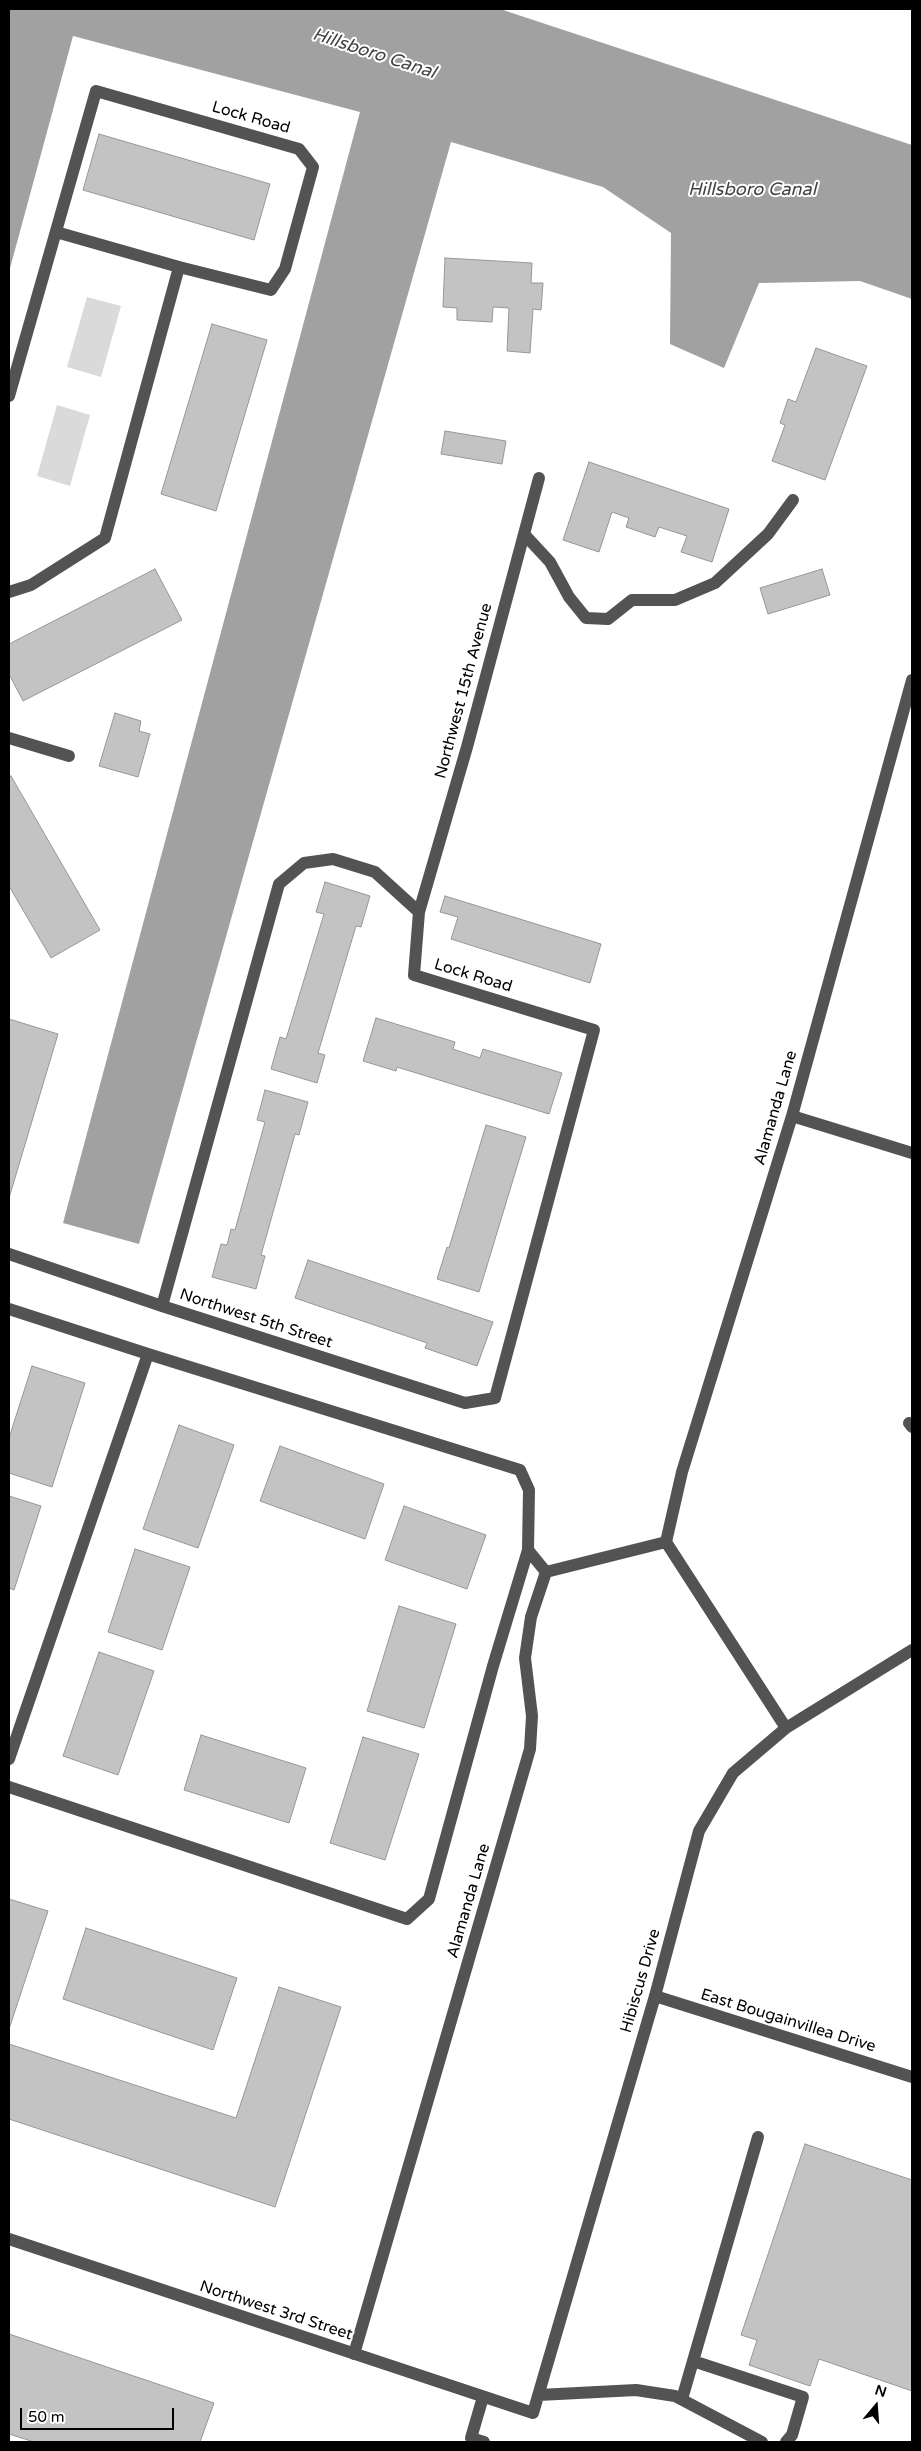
<!DOCTYPE html>
<style>
body{margin:0}
#map{position:relative;width:921px;height:2451px;overflow:hidden;background:#fff;font-family:"Varela Round",sans-serif}
canvas{display:block}
.frame{position:absolute;inset:0;border:10px solid #000;pointer-events:none}
.north{position:absolute;left:851px;top:2381px;width:50px;height:50px;-webkit-text-stroke:4px #fff;paint-order:stroke;rotate:18deg;font-size:14px;font-weight:700;line-height:20px;text-align:center;color:#000}
.north::after{content:'';display:block;margin:auto;width:18px;height:22px;background:#000;clip-path:polygon(50% 0,100% 100%,50% 72%,0 100%)}
.scale{position:absolute;left:20px;top:2408px;width:154px;height:22px;box-sizing:border-box;border:2px solid #000;border-top:0;padding-left:6px;font-size:15px;line-height:18px;white-space:nowrap;color:#000;-webkit-text-stroke:4px #fff;paint-order:stroke}
</style>
<div id="map">
<canvas width="921" height="2451"></canvas>
<div class="frame"></div>
<div class="north">N</div>
<div class="scale">50 m</div>
</div>
<script>
const c = document.querySelector('canvas').getContext('2d');
c.lineJoin = 'round';
function fill(path, color) { c.fillStyle = color; c.fill(path, 'evenodd'); }
const poly = rows => new Path2D(rows.map(r => 'M' + r).join(''));
function trace(path, color, width, dash) { c.strokeStyle = color; c.lineWidth = width; c.lineCap = dash ? 'butt' : 'round'; c.setLineDash(dash || []); c.stroke(path); }
function write(font, color, halo, rows, align = 'center') {
  c.font = font + ' "Varela Round",sans-serif'; c.lineWidth = 4; c.setLineDash([]); c.textBaseline = 'middle'; c.strokeStyle = halo; c.fillStyle = color; for (const [text, x, y, turn = 0] of rows) {
    c.save(); c.translate(x, y); c.rotate((+turn || 0) * Math.PI / 180); c.textAlign = isNaN(turn) ? turn : align; if (halo) c.strokeText(text, 0, 0); c.fillText(text, 0, 0); c.restore();
  }
}
fill(poly([
 [87,297,121,306,101,377,67,367],
 [57,405,90,415,70,486,37,476]
]), '#dadada');
fill(poly([
 [9,9,500,9,912,145,912,299,860,281,759,283,724,368,670,344,671,233,603,187,451,142,139,1244,63,1223,360,112,73,36,9,272]
]), '#a1a1a1');
const building = poly([
 [99,134,270,184,254,240,83,190,99,134],
 [445,258,532,263,531,283,543,283,541,310,533,309,530,353,507,351,509,308,493,307,492,322,457,320,457,308,443,307,445,258],
 [212,324,267,340,216,511,161,494,212,324],
 [816,348,867,366,825,480,772,461,785,425,780,423,788,399,796,402,816,348],
 [445,431,506,441,502,464,441,454,445,431],
 [589,462,729,509,712,562,681,552,687,536,659,527,655,537,626,527,629,518,612,512,599,552,563,540,589,462],
 [155,569,182,620,23,701,9,674,9,644,155,569],
 [822,569,830,595,768,614,760,588,822,569],
 [115,713,141,721,139,731,150,734,138,777,99,766,115,713],
 [11,776,100,930,51,958,9,886,9,777,11,776],
 [325,882,370,896,361,927,356,926,318,1053,325,1055,317,1083,271,1069,280,1037,286,1039,324,914,316,912,325,882],
 [445,896,601,944,590,983,451,939,458,917,440,912,445,896],
 [376,1018,455,1042,453,1049,480,1058,483,1049,562,1073,549,1114,397,1067,396,1071,363,1061,376,1018],
 [9,1019,58,1034,9,1198,9,1019],
 [265,1090,308,1102,299,1135,295,1134,261,1255,265,1256,256,1289,212,1277,221,1244,227,1245,231,1229,235,1230,265,1122,257,1120,265,1090],
 [486,1125,526,1137,479,1292,437,1279,447,1247,449,1248,486,1125],
 [308,1260,493,1322,477,1366,425,1348,427,1343,295,1298,308,1260],
 [32,1366,85,1383,52,1487,9,1473,9,1438,32,1366],
 [179,1425,234,1445,198,1548,143,1529,179,1425],
 [280,1446,384,1484,365,1539,260,1501,280,1446],
 [9,1496,41,1506,14,1590,9,1588,9,1496],
 [404,1506,486,1535,467,1589,385,1560,404,1506],
 [135,1549,190,1567,162,1650,108,1632,135,1549],
 [399,1606,456,1624,424,1728,367,1711,399,1606],
 [99,1652,154,1671,118,1775,63,1756,99,1652],
 [201,1735,306,1768,289,1823,184,1790,201,1735],
 [363,1737,419,1754,385,1860,330,1843,363,1737],
 [9,1899,48,1911,9,2029,9,1899],
 [86,1928,237,1978,213,2050,63,1999,86,1928],
 [279,1987,341,2007,275,2207,9,2119,9,2044,236,2118,279,1987],
 [805,2144,912,2180,912,2391,819,2359,810,2386,749,2365,757,2340,741,2335,805,2144],
 [9,2334,214,2403,200,2442,34,2442,9,2434,9,2334]
]);
fill(building, '#c3c3c3');
trace(building, '#979797', 1);
trace(poly([
 [9,396,96,91,299,149,313,167,285,269,271,290,179,267],
 [524,534,550,562,569,597,586,618,608,619,632,600,675,600,715,583,768,534,793,500],
 [9,592,31,585,105,538,179,267,56,232],
 [9,738,69,756],
 [419,912,467,747,539,478],
 [792,1116,912,1153],
 [9,1254,162,1306,465,1403,495,1398,594,1030,414,975,419,912,375,872,333,859,304,863,279,884,162,1306],
 [9,1309,148,1354,9,1759],
 [148,1354,520,1470,529,1490,528,1550,546,1572],
 [909,1423,912,1427],
 [786,1728,666,1542,682,1472,792,1116,912,680],
 [9,1787,407,1919,429,1899,493,1666,528,1550],
 [655,1996,912,2077],
 [9,2239,533,2413,655,1996,699,1831,733,1773,786,1728,912,1650],
 [354,2354,530,1749,532,1716,525,1658,531,1617,546,1572,666,1542],
 [693,2361,758,2137],
 [539,2395,636,2390,675,2396,762,2442],
 [483,2397,471,2438,484,2442],
 [682,2399,693,2361,803,2397,792,2435,786,2442]
]), '#535353', 12);
write('16px', '#000', '#fff', [
 ["Lock Road",251,118,16],
 ["Northwest 15th Avenue",464,691,-75],
 ["Lock Road",473,976,17],
 ["Alamanda Lane",776,1108,-74],
 ["Northwest 5th Street",256,1319,18],
 ["Alamanda Lane",469,1901,-74],
 ["Hibiscus Drive",641,1981,-74],
 ["East Bougainvillea Drive",788,2021,17],
 ["Northwest 3rd Street",276,2311,18]
]);
write('italic 18px', '#424242', '#fff', [
 ["Hillsboro Canal",374,54,18],
 ["Hillsboro Canal",752,190]
]);
</script>
